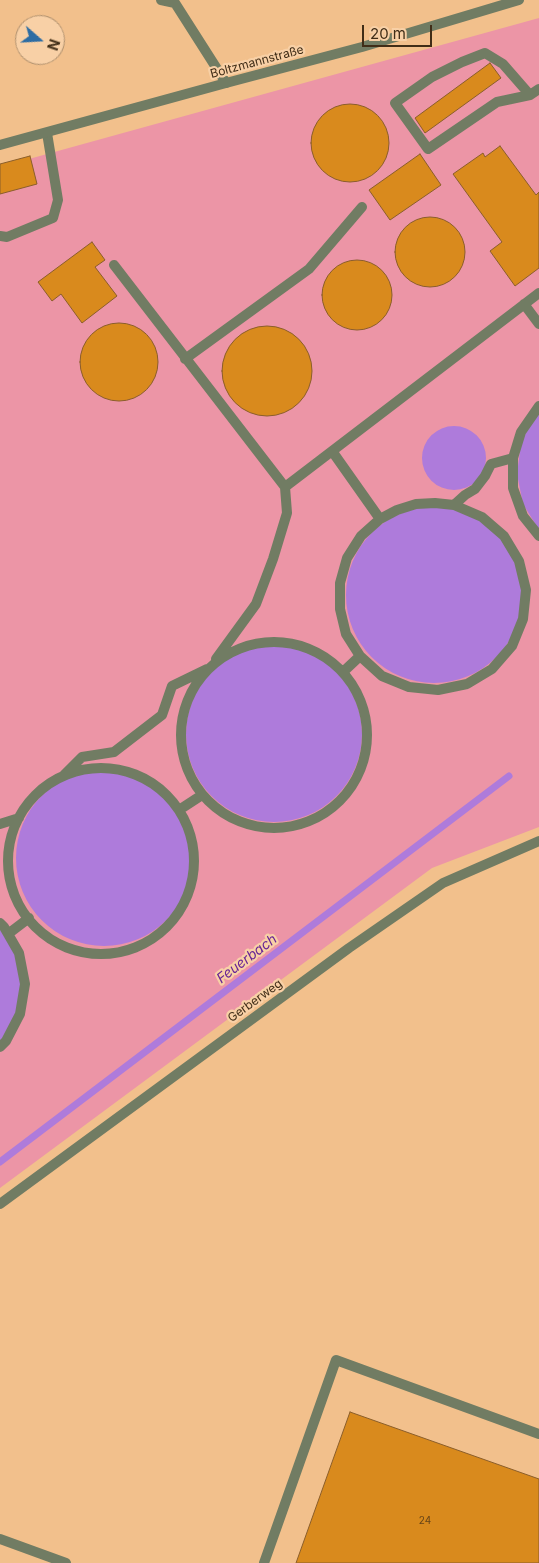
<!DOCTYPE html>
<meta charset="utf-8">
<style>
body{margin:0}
#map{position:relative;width:539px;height:1563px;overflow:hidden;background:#f2c08c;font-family:Inter,sans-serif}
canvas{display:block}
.north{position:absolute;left:15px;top:15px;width:50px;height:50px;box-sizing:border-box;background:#f8d0a6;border:1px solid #ae8f6d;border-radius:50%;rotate:109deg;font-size:14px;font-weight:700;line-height:20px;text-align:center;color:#402d17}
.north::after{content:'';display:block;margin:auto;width:18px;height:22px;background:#2d6ca3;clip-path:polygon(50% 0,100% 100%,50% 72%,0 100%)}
.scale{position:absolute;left:362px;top:25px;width:70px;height:22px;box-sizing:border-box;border:2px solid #402d17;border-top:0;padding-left:6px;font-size:15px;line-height:18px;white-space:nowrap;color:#402d17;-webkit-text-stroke:4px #f8d0a6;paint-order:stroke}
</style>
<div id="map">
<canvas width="539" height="1563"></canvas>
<div class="north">N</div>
<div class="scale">20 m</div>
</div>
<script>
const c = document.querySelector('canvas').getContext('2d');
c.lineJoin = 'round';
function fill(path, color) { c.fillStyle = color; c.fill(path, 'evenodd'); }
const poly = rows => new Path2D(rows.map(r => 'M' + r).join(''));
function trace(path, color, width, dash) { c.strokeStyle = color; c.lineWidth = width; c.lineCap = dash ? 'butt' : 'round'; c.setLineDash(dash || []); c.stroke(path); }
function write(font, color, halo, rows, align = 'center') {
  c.font = font + ' Inter,sans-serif'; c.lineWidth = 4.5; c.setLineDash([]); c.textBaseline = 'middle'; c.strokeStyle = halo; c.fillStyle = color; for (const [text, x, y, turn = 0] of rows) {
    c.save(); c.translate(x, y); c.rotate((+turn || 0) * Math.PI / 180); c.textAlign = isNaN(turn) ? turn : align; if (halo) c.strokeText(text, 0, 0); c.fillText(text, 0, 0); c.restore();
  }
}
fill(poly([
 [539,18,539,827,432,868,0,1188,0,167]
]), '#ec95a6');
fill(poly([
 [539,413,539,530,523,504,517,474,521,443,533,418],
 '422 458a32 32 0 1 1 64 0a32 32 0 1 1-64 0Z',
 '346 595a88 88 0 1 1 176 0a88 88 0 1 1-176 0Z',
 '186 734a88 88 0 1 1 176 0a88 88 0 1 1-176 0Z',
 '16 858a88 88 0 1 1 176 0a88 88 0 1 1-176 0Z',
 [0,927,14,945,23,979,19,1013,0,1044]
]), '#ae7bdb');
trace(poly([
 [0,1162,509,776]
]), '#ae7bdb', 7);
const building = poly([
 [490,63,501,78,425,133,415,118,490,63],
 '311 143a39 39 0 1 1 78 0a39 39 0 1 1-78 0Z',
 [500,146,536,195,539,192,539,268,515,286,490,251,502,242,453,174,483,153,485,157,500,146],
 [420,154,441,185,390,220,369,190,420,154],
 [30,156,37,184,0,194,0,164,30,156],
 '395 252a35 35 0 1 1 70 0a35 35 0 1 1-70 0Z',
 [92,242,105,260,95,267,117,296,82,323,61,294,52,301,38,282,92,242],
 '322 295a35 35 0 1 1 70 0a35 35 0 1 1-70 0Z',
 '80 362a39 39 0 1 1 78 0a39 39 0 1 1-78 0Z',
 '222 371a45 45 0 1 1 90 0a45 45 0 1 1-90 0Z',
 [350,1412,539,1479,539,1563,296,1563,350,1412]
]);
fill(building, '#d98a1d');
trace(building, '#8b5e2b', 1);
trace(poly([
 [161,0,175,3,226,83],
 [530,95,503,64,485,53,462,62,432,77,395,103,428,149,497,102,530,95,539,89],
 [0,236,7,237,53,218,58,200,47,133],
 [114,265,285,487,539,293],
 [524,304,539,324],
 [185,359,309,269,362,207],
 [539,406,521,432,513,458,513,488,523,516,539,536],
 [332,451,380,519],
 [454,505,482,517,504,536,519,561,526,590,523,619,512,646,492,669,467,684,438,690,409,687,382,676,360,656,346,634,340,609,340,583,347,558,361,536,380,519,397,510,416,504,435,503,454,505,465,495,475,489,485,476,491,464,513,458],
 '181 735a93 93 0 1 1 186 0a93 93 0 1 1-186 0Z',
 [216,659,256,604,273,559,287,513,285,487],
 [343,672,360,656],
 '8 861a93 93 0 1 1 186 0a93 93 0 1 1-186 0Z',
 [64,775,82,757,114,752,162,715,172,686,207,669],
 [179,810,202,795],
 [0,824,19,818],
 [0,923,4,927,19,953,25,984,20,1014,6,1041,0,1047],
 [8,934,29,918],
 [0,1539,66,1563],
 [264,1563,336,1360,539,1434]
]), '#717c63', 10);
trace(poly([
 [0,145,226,83,362,47,519,0],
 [0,1204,349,948,443,883,539,841]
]), '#717c63', 10);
write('10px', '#664418', null, [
 ["24",425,1521]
]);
write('12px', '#402d17', '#f8d0a6', [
 ["Boltzmannstraße",257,62,-15],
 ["Gerberweg",255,1001,-36]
]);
write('italic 14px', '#672395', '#f8d0a6', [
 ["Feuerbach",247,959,-37]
]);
</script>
